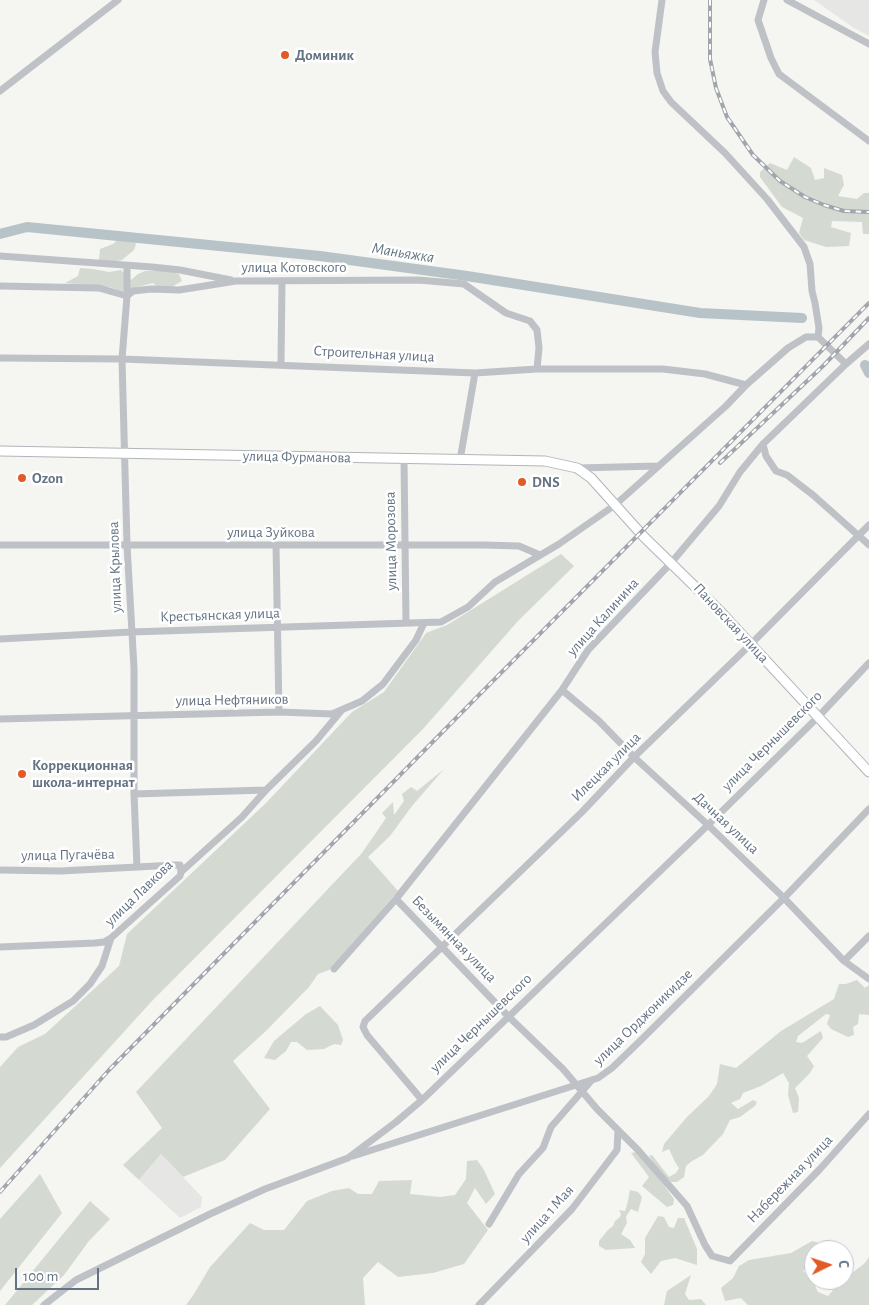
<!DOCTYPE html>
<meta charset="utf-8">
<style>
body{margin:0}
#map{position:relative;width:869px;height:1305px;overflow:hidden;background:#f5f5f1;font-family:"Alegreya Sans",sans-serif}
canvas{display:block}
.north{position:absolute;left:804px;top:1240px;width:50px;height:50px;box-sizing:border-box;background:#fff;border:1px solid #c1c7cd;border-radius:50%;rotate:86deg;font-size:14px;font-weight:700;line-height:20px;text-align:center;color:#647383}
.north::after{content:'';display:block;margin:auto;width:18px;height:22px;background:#e25a25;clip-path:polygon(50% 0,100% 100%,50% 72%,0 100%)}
.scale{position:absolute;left:15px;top:1268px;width:84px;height:22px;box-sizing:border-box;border:2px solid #647383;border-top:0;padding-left:6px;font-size:15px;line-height:18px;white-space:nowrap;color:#647383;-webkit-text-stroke:4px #fff;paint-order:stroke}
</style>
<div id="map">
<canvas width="869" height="1305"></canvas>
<div class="north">С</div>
<div class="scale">100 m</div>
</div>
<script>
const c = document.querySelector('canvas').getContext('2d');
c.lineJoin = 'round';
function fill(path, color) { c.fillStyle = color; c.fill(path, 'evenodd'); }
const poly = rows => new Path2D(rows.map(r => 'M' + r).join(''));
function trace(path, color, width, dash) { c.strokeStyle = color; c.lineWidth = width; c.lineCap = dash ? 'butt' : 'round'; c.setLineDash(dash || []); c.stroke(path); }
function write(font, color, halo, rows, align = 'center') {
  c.font = font + ' "Alegreya Sans",sans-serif'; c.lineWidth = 5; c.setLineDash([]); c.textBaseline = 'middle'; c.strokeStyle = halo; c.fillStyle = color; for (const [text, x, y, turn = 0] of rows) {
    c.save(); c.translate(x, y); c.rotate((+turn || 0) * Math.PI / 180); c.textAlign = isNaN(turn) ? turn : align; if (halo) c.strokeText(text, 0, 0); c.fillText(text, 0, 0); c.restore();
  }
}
fill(poly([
 [814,0,869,0,869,36,854,28],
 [161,1154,202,1197,201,1207,180,1218,139,1180]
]), '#e6e7e5');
fill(poly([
 [794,157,811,168,815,180,824,178,824,168,842,175,844,185,838,196,857,199,864,193,869,193,869,234,863,234,862,222,832,221,831,227,851,233,849,246,826,247,804,240,799,233,803,218,782,207,760,177,760,172,770,163,787,170],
 [119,238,133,240,136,244,134,250,122,260,113,262,99,260,100,249,113,244],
 [80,268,93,269,109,272,121,270,131,280,138,274,145,271,168,271,179,274,182,281,170,288,157,287,153,283,122,291,109,287,65,283,78,276],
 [561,554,574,566,518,621,423,729,152,1001,0,1168,0,1067,18,1047,45,1034,119,966,127,934,265,804,352,712,384,692,426,633,447,625],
 [444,769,412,806,390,836,368,857,398,891,329,970,318,974,309,987,266,1031,233,1061,270,1109,225,1160,183,1177,161,1154,139,1180,123,1165,162,1128,136,1092,362,853,386,818,382,813,393,802,394,815,404,801,402,794,411,787,417,791],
 [857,980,865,988,869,985,869,1015,859,1014,858,1024,853,1027,854,1035,848,1037,831,1029,827,1024,830,1015,826,1014,798,1036,796,1042,802,1043,821,1031,823,1038,807,1056,814,1066,810,1073,795,1088,799,1098,798,1112,793,1113,788,1095,789,1083,783,1073,761,1086,743,1093,740,1099,731,1103,738,1109,753,1100,757,1102,755,1106,740,1117,730,1120,723,1134,703,1155,692,1161,686,1166,684,1177,677,1182,671,1182,662,1175,649,1156,652,1155,669,1177,676,1173,679,1168,675,1162,669,1149,662,1152,664,1144,687,1117,709,1096,717,1084,720,1064,736,1068,781,1031,834,999,839,984,846,984],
 [320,1006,338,1025,343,1040,341,1045,334,1044,324,1049,307,1050,297,1042,291,1042,286,1051,275,1060,264,1058,274,1041,306,1014],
 [636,1152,656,1174,674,1199,673,1205,667,1207,642,1186,649,1177,631,1153],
 [477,1160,484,1170,495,1194,486,1204,475,1188,467,1203,488,1230,464,1264,433,1273,398,1277,378,1262,363,1278,365,1305,186,1305,194,1294,210,1267,250,1223,264,1230,284,1230,307,1201,332,1191,349,1188,358,1194,372,1194,379,1181,412,1180,410,1194,440,1197,455,1195,466,1179,467,1161],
 [40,1174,62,1213,0,1291,0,1219],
 [630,1190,638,1192,642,1197,638,1212,631,1209,626,1217,627,1223,621,1234,630,1240,635,1248,606,1250,599,1246,599,1241,608,1230,613,1226,615,1221,620,1217,621,1214,619,1210,625,1211,627,1205],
 [90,1201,110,1219,89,1241,64,1275,32,1305,5,1305],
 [658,1216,664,1217,669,1227,674,1228,678,1218,684,1218,697,1249,697,1265,675,1258,661,1261,651,1274,641,1262,645,1254,645,1238],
 [812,1241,827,1245,827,1250,814,1250,814,1262,803,1271,812,1279,818,1292,828,1296,839,1283,865,1263,869,1257,869,1305,748,1305,741,1298,725,1301,721,1288,733,1278,739,1266,749,1260,791,1253],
 [691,1275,685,1294,689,1300,701,1299,706,1305,664,1305,667,1291]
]), '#d4dad1');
trace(poly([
 [0,234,27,227,320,256,467,276,700,313,802,318],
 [865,365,869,373]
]), '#b8c3c8', 10);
const major = poly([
 [0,451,545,461,577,468,591,478,644,537,720,611,869,772]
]);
trace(major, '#b1b5ba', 11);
trace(poly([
 [662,0,655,52,657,73,663,91,671,102,725,153,767,199,804,247,810,264,812,291,815,303,819,328,818,337],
 [764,0,758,20,771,58,779,74,869,141],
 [787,0,869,44],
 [0,91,118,0],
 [0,256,152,267,180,270,231,280],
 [127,266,127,296,122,359,127,545,134,668,134,794,137,867],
 [0,286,99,288,127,296,133,291,151,289,179,290,236,281,419,280,464,284,506,313,530,321,537,330,539,348,537,369],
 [0,358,122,359,475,373,537,369,663,369,705,374,746,385],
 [281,364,282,281],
 [763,444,766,456,776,471,787,475,813,495,869,545],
 [404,459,406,623],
 [460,460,475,373],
 [577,468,658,466],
 [0,545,484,545,519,546,540,555],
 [276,545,279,712],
 [0,639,131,632,441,622,468,607,495,582,559,544,615,505,726,406,746,385,788,348,806,337,818,337,846,364],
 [562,690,599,721,634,757,708,825,784,898,844,961,869,979],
 [0,719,279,712,332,714,362,701,383,684,416,640,424,623],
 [134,794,266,790],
 [0,870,61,871,175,865,180,865,181,872],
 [396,899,508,1016,563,1069,597,1109,638,1150,687,1206,705,1245,712,1256,730,1261,820,1169,869,1114],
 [0,947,95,943,104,942,111,938,180,876,181,872,242,817,266,790,316,741,341,711],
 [844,961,869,936],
 [334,969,396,899,562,690,588,650,671,563,719,506,740,472,763,444,846,364,869,344],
 [0,1037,6,1037,34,1025,73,1001,90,984,102,966,111,938],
 [422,1100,367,1035,363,1027,365,1021,582,812,634,757,751,644,869,525],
 [353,1156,598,1078,612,1068,640,1041,784,898,869,809],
 [489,1224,519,1174,543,1148,551,1127,591,1081],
 [44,1305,76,1280,210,1214,265,1189,348,1158,396,1122,422,1100,708,825,818,717,869,663],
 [479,1305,572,1209,617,1150,618,1131]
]), '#bec1c6', 7);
trace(major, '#fff', 9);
const rail = poly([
 [710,0,710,59,716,88,727,117,753,155,780,181,805,197,824,205,844,211,869,212],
 [720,463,823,366,869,318],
 [0,1192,109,1070,475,699,869,303]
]);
trace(rail, '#a1a6ad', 4);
trace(rail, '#fff', 2, [5.5]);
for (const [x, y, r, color] of [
 [285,55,5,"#e25a25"],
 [22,478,5,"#e25a25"],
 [522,482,5,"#e25a25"],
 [22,774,5,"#e25a25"]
]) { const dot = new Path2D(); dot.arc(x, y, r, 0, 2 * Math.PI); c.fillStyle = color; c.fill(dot); trace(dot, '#fff', 2); }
write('bold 15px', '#647383', '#fff', [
 ["Доминик",295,55],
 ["Ozon",32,478],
 ["DNS",532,482],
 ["Коррекционная",32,765],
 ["школа-интернат",32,782]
], 'left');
write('15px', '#647383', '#fff', [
 ["улица Котовского",294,267],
 ["Строительная улица",374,354,3],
 ["улица Фурманова",297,457,1],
 ["улица Зуйкова",271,532],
 ["улица Морозова",391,541,-91],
 ["улица Крылова",115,567,-92],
 ["Крестьянская улица",220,615,-2],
 ["улица Калинина",603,617,-48],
 ["Пановская улица",731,623,47],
 ["улица Нефтяников",232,700,-1],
 ["улица Чернышевского",772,741,-45],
 ["Илецкая улица",606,767,-45],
 ["Дачная улица",726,823,43],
 ["улица Пугачёва",68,855,-1],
 ["улица Лавкова",139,893,-44],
 ["Безымянная улица",454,939,46],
 ["улица Орджоникидзе",643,1017,-44],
 ["улица Чернышевского",481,1023,-44],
 ["Набережная улица",790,1179,-46],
 ["улица 1 Мая",547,1214,-48]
]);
write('italic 16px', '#60757f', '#fff', [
 ["Маньяжка",403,253,9]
]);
</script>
